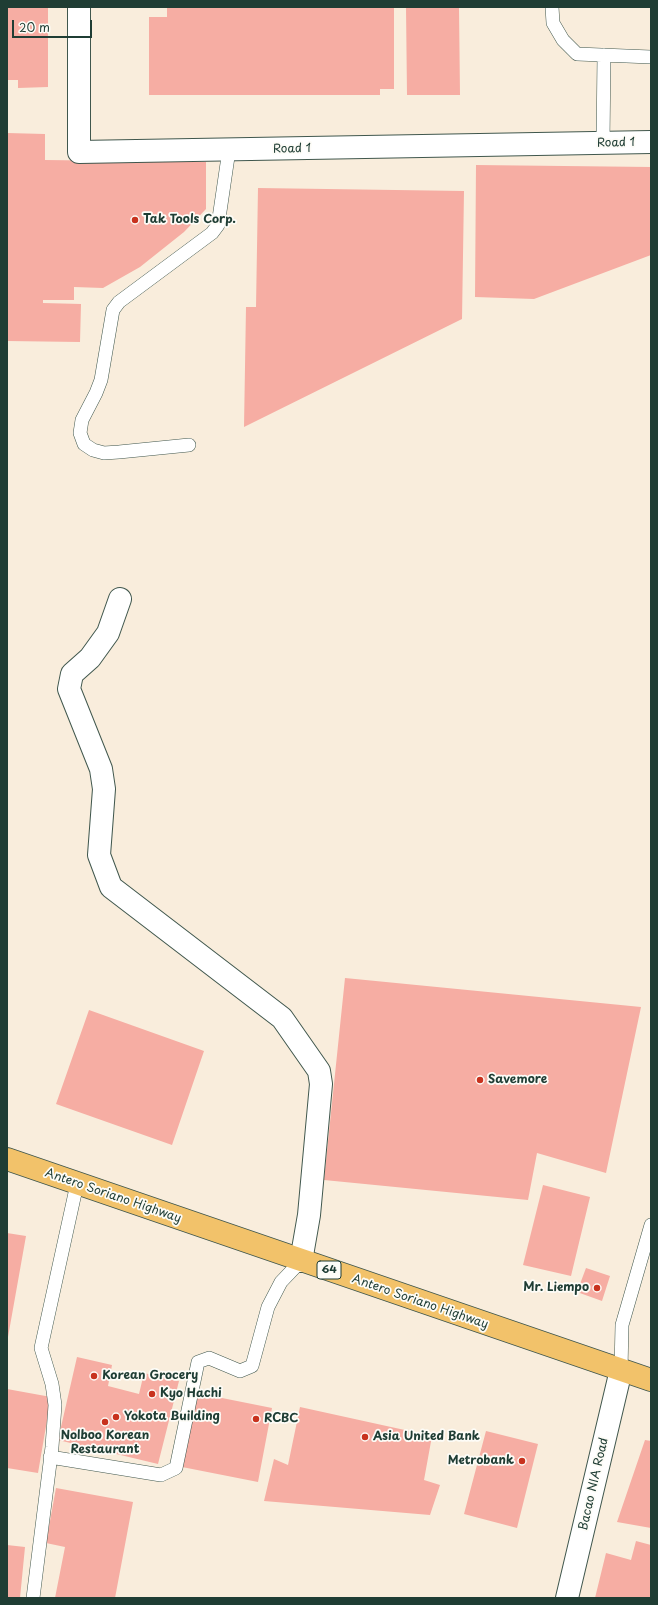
<!DOCTYPE html>
<style>
body{margin:0}
#map{position:relative;width:658px;height:1605px;overflow:hidden;background:#f9eddc;font-family:"Playpen Sans",sans-serif}
canvas{display:block}
.frame{position:absolute;inset:0;border:8px solid #1f3d34;pointer-events:none}
.scale{position:absolute;left:12px;top:20px;width:80px;height:18px;box-sizing:border-box;border:2px solid #1f3d34;border-top:0;padding-left:5px;font-size:12px;line-height:14px;white-space:nowrap;color:#1f3d34;-webkit-text-stroke:3px #fdfcf7;paint-order:stroke}
</style>
<div id="map">
<canvas width="658" height="1605"></canvas>
<div class="frame"></div>
<div class="scale">20 m</div>
</div>
<script>
const c = document.querySelector('canvas').getContext('2d');
c.lineJoin = 'round';
function fill(path, color) { c.fillStyle = color; c.fill(path, 'evenodd'); }
const poly = rows => new Path2D(rows.map(r => 'M' + r).join(''));
function trace(path, color, width, dash) { c.strokeStyle = color; c.lineWidth = width; c.lineCap = dash ? 'butt' : 'round'; c.setLineDash(dash || []); c.stroke(path); }
function write(font, color, halo, rows, align = 'center') {
  c.font = font + ' "Playpen Sans",sans-serif'; c.lineWidth = 3.5; c.setLineDash([]); c.textBaseline = 'middle'; c.strokeStyle = halo; c.fillStyle = color; for (const [text, x, y, turn = 0] of rows) {
    c.save(); c.translate(x, y); c.rotate((+turn || 0) * Math.PI / 180); c.textAlign = isNaN(turn) ? turn : align; if (halo) c.strokeText(text, 0, 0); c.fillText(text, 0, 0); c.restore();
  }
}
fill(poly([
 [7,7,48,7,48,87,18,88,18,80,7,80],
 [167,7,394,7,394,89,380,89,380,95,149,95,149,17,167,17],
 [406,7,459,7,460,95,407,95],
 [7,133,45,134,45,160,206,162,206,209,184,232,140,267,103,288,74,287,74,300,43,300,43,303,81,304,80,342,7,341],
 [476,165,651,167,651,255,534,299,475,297],
 [258,188,464,191,462,319,244,427,246,307,256,307],
 [345,978,641,1007,606,1173,537,1153,528,1200,324,1180],
 [89,1010,204,1051,172,1145,56,1104],
 [543,1185,590,1197,571,1276,523,1265],
 [7,1233,26,1236,8,1337,7,1337],
 [586,1268,610,1276,602,1301,577,1292],
 [77,1357,112,1365,108,1386,139,1394,144,1373,179,1381,158,1464,58,1440],
 [7,1389,51,1397,38,1473,7,1468],
 [197,1393,272,1408,258,1482,182,1467],
 [300,1407,432,1436,424,1480,440,1485,430,1515,264,1501,274,1459,288,1465],
 [486,1431,538,1444,517,1528,464,1514],
 [645,1440,651,1441,651,1528,617,1522],
 [56,1488,133,1502,115,1598,55,1598,65,1547,46,1543],
 [636,1541,651,1545,651,1598,595,1598,606,1553,631,1560],
 [7,1545,25,1547,20,1598,7,1598]
]), '#f6ada3');
const service = poly([
 [552,7,553,23,563,40,577,54,651,57],
 [603,143,604,55],
 [189,445,119,452,104,453,93,450,84,444,80,433,82,420,96,393,101,380,113,310,119,302,212,233,218,225,229,150],
 [621,1370,622,1325,651,1225],
 [50,1457,161,1475,176,1468,198,1362,209,1358,240,1371,252,1366,268,1307,281,1282,301,1261],
 [33,1598,52,1447,55,1405,52,1384,41,1348,77,1184]
]);
const minor = poly([
 [79,7,79,152,651,142],
 [120,599,108,633,90,658,72,674,69,689,101,769,104,789,99,855,111,887,282,1018,319,1071,321,1084,309,1215,301,1261]
]);
const tertiary = poly([
 [567,1598,621,1370]
]);
const primary = poly([
 [7,1159,651,1380]
]);
trace(service, '#40574d', 14);
trace(minor, '#40574d', 24);
trace(tertiary, '#40574d', 24);
trace(primary, '#40574d', 24);
trace(service, '#fff', 13);
trace(minor, '#fff', 22);
trace(tertiary, '#fff', 22);
trace(primary, '#f2c26a', 22);
for (const [x, y, r, color] of [
 [135,220,4,"#c8321e"],
 [480,1080,4,"#c8321e"],
 [597,1288,4,"#c8321e"],
 [94,1376,4,"#c8321e"],
 [152,1394,4,"#c8321e"],
 [116,1417,4,"#c8321e"],
 [256,1419,4,"#c8321e"],
 [105,1422,4,"#c8321e"],
 [365,1437,4,"#c8321e"],
 [522,1461,4,"#c8321e"]
]) { const dot = new Path2D(); dot.arc(x, y, r, 0, 2 * Math.PI); c.fillStyle = color; c.fill(dot); trace(dot, '#fdfcf7', 1.5); }
for (const [x, y, w] of [
 [329,1270,24]
]) { const box = new Path2D(); box.roundRect(x - w / 2, y - 9, w, 18, 3); c.fillStyle = '#fdfcf7'; c.fill(box); trace(box, '#1f3d34', 1); }
write('bold 11px', '#1f3d34', null, [
 ["64",329,1270]
]);
write('12px', '#1f3d34', '#fdfcf7', [
 ["Road 1",616,143,-1],
 ["Road 1",292,149,-1],
 ["Antero Soriano Highway",113,1196,19],
 ["Antero Soriano Highway",420,1302,19],
 ["Bacao NIA Road",594,1484,-77]
]);
write('bold 12px', '#1f3d34', '#fdfcf7', [
 ["Tak Tools Corp.",143,220],
 ["Savemore",488,1080],
 ["Mr. Liempo",589,1288,"right"],
 ["Korean Grocery",102,1376],
 ["Kyo Hachi",160,1394],
 ["Yokota Building",124,1417],
 ["RCBC",264,1419],
 ["Nolboo Korean",105,1436,"center"],
 ["Restaurant",105,1450,"center"],
 ["Asia United Bank",373,1437],
 ["Metrobank",514,1461,"right"]
], 'left');
</script>
